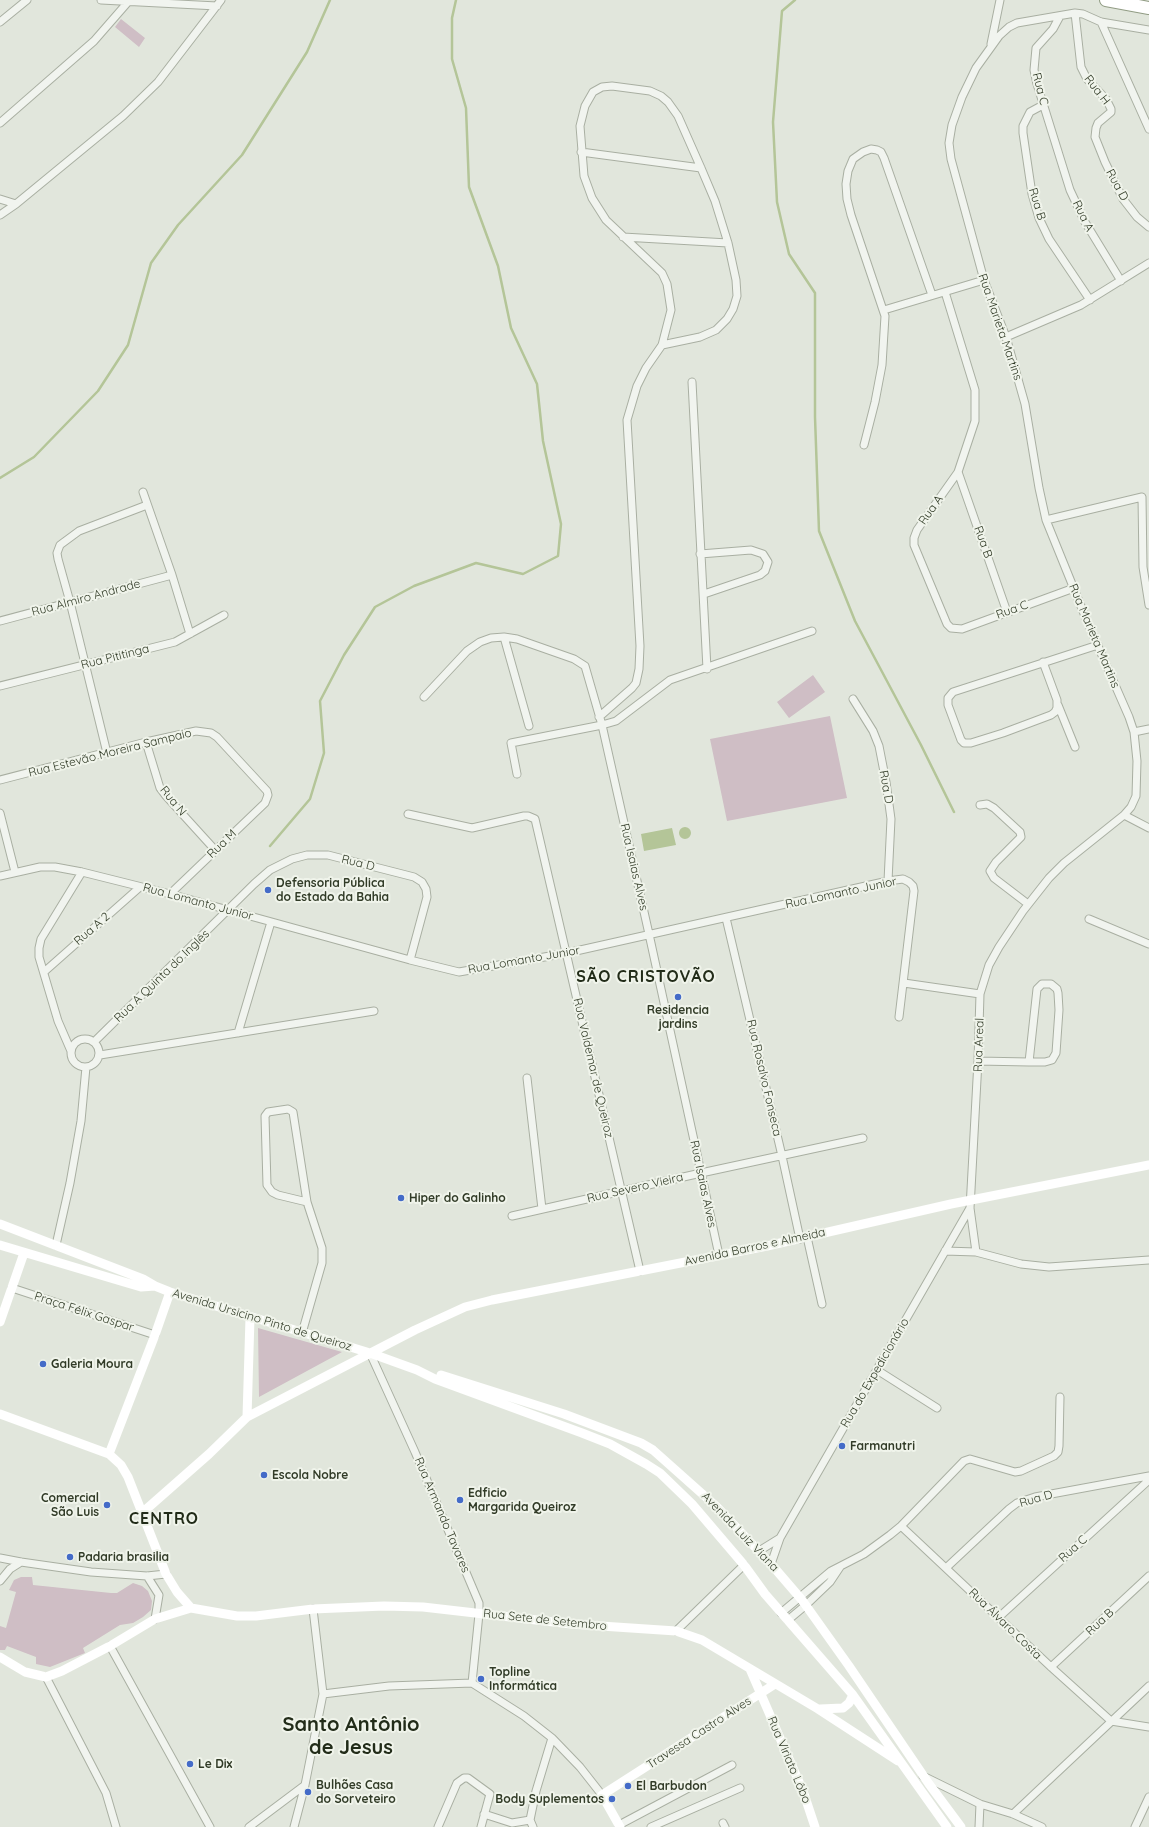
<!DOCTYPE html>
<meta charset="utf-8">
<style>
body{margin:0}
canvas{display:block;background:#e1e6dc}
</style>
<canvas width="1149" height="1827"></canvas>
<script>
const c = document.querySelector('canvas').getContext('2d');
c.lineJoin = 'round';
function fill(path, color) { c.fillStyle = color; c.fill(path, 'evenodd'); }
const poly = rows => new Path2D(rows.map(r => 'M' + r).join(''));
function trace(path, color, width, dash) { c.strokeStyle = color; c.lineWidth = width; c.lineCap = dash ? 'butt' : 'round'; c.setLineDash(dash || []); c.stroke(path); }
function write(font, color, halo, rows, align = 'center') {
  c.font = font + ' Quicksand,sans-serif'; c.lineWidth = 4; c.setLineDash([]); c.textBaseline = 'middle'; c.strokeStyle = halo; c.fillStyle = color; for (const [text, x, y, turn = 0] of rows) {
    c.save(); c.translate(x, y); c.rotate((+turn || 0) * Math.PI / 180); c.textAlign = isNaN(turn) ? turn : align; if (halo) c.strokeText(text, 0, 0); c.fillText(text, 0, 0); c.restore();
  }
}
fill(poly([
 [121,19,145,38,139,47,115,27],
 [813,675,825,692,789,718,777,702],
 [830,716,847,798,727,821,710,739],
 [258,1328,342,1352,259,1397],
 [21,1577,32,1577,33,1585,111,1593,117,1593,133,1583,142,1586,148,1591,152,1601,151,1610,143,1617,133,1623,120,1625,83,1648,85,1653,50,1667,36,1664,36,1657,7,1646,5,1650,0,1650,0,1626,6,1628,16,1592,9,1590,14,1580]
]), '#cfbec5');
fill(poly([
 '679 833a6 6 0 1 1 12 0a6 6 0 1 1-12 0Z',
 [672,828,676,845,644,851,641,834]
]), '#b4c598');
trace(poly([
 [795,0,782,11,773,122,777,202,789,254,815,293,815,417,819,531,855,621,921,745,954,812],
 [0,478,34,457,98,391,128,345,151,263,178,225,242,155,307,52,330,0],
 [270,846,310,799,324,753,320,701,344,655,375,607,414,586,476,563,523,574,558,556,561,524,543,441,537,384,511,328,498,266,469,187,466,108,452,59,452,18,456,0]
]), '#b4c598', 2.5);
const street = poly([
 [101,0,217,6],
 [1075,13,1081,67,1087,79,1106,99,1111,109,1111,112,1098,123,1096,128,1095,137,1105,162,1123,199,1137,217,1149,227],
 [1060,16,1053,29,1036,48,1034,70,1037,84,1070,190,1085,222,1121,281],
 [0,22,27,0],
 [1101,22,1149,129],
 [991,44,1000,0],
 [1043,105,1030,112,1023,126,1023,133,1032,194,1039,218,1049,239,1090,300],
 [0,123,94,41,128,2],
 [581,152,701,168],
 [0,199,16,204],
 [0,215,16,204,123,116,158,82,221,0],
 [623,237,728,243],
 [945,292,975,390,975,421,958,472,917,530,914,538,914,545,947,624,951,628,962,629,1074,588],
 [884,310,984,280],
 [1006,337,1081,305,1149,263],
 [692,382,707,669],
 [864,445,875,402,882,365,885,316,851,215,847,199,846,184,848,171,853,159,863,152,871,149,877,150,881,152,884,158,932,295],
 [958,472,1007,612],
 [143,492,172,575,190,634],
 [1046,520,1142,497,1143,567,1149,605],
 [700,554,751,550,763,554,768,562,765,571,760,575,704,594],
 [0,621,172,575],
 [504,637,529,726],
 [1043,662,1057,700,1057,708,1055,712,1051,715,1003,733,971,743,964,743,961,740,948,705,948,698,953,692,1098,645],
 [0,686,175,642,224,615],
 [424,697,467,651,480,642,491,638,504,637,517,639,574,659,585,666,602,725,649,934,719,1255],
 [853,699,873,731,879,746,886,782,891,819,888,881],
 [1058,705,1075,747],
 [599,717,632,688,636,683,639,669,640,646,627,420,637,386,646,368,662,345,671,310,667,284,662,273,606,220,592,198,584,176,580,126,585,106,593,92,602,87,612,86,650,91,661,96,668,102,678,116,701,168,715,201,728,243,736,280,737,296,733,309,727,319,716,330,700,337,662,345],
 [1134,732,1149,729],
 [146,742,160,788,166,796,216,851],
 [107,753,70,602,58,559,57,553,60,545,79,531,147,505],
 [517,774,511,743,602,725,616,721,670,680,812,631],
 [0,780,146,742,196,731,211,733,217,737,267,791,268,795,265,803,170,894],
 [980,805,987,804,994,808,1020,832,1021,837,996,862,990,871,994,878,1028,904],
 [0,813,15,872],
 [408,814,472,828,524,816,528,816,535,819,640,1271],
 [1124,815,1149,828],
 [0,876,40,867,55,867,82,872,170,894,410,960,459,972,567,953,888,881,903,879,909,882,913,886,914,891,899,1017],
 [726,918,782,1156,800,1239],
 [1089,919,1149,944],
 [44,972,140,887],
 [904,983,980,994],
 [238,1033,271,922],
 '71 1053a14 14 0 1 1 28 0a14 14 0 1 1-28 0Z',
 [94,1042,254,884,270,870,292,859,307,855,328,855,414,877,422,882,426,889,427,897,410,960],
 [71,1051,58,1021,39,957,39,948,41,939,82,872],
 [100,1055,374,1011],
 [978,1061,1029,1062,1045,1062,1052,1060,1056,1053,1059,1010,1058,993,1057,989,1051,984,1042,984,1037,989,1029,1062],
 [527,1078,542,1209],
 [512,1216,701,1173,863,1138],
 [807,1237,822,1304],
 [56,1245,70,1183,81,1121,86,1067],
 [945,1251,976,1252,1021,1264,1049,1267,1149,1260],
 [976,1252,970,1208,978,1061,980,994,989,965,999,947,1023,911,1049,878,1064,863,1124,815,1131,807,1136,796,1137,761,1134,732,1129,717,1087,621,1046,520,1039,488,1025,404,1006,337,984,280,951,159,949,143,952,125,962,97,976,68,999,36,1009,27,1017,23,1075,13,1083,14,1101,22,1149,30],
 [12,1288,155,1335],
 [302,1333,322,1263,322,1248,307,1202,293,1112,288,1109,268,1112,265,1116,267,1185,272,1192,278,1195,307,1202],
 [370,1353,415,1452,479,1603,479,1614,472,1683],
 [877,1370,937,1408],
 [901,1526,1051,1667,1111,1721,1149,1727],
 [759,1551,780,1538],
 [0,1558,21,1562,91,1572,147,1576,166,1574],
 [771,1564,780,1538,970,1208],
 [946,1568,1009,1509,1017,1503,1035,1497,1149,1476],
 [147,1576,159,1595,155,1619],
 [0,1581,10,1569,21,1562],
 [781,1613,831,1571,864,1554,890,1535,901,1526,964,1461,970,1459,1015,1472,1021,1471,1054,1456,1058,1452,1059,1446,1060,1397],
 [998,1618,1149,1480],
 [788,1620,806,1605,830,1582,840,1567],
 [676,1631,744,1565],
 [110,1646,210,1827],
 [1051,1667,1149,1576],
 [46,1677,106,1793,116,1827],
 [472,1683,524,1716,552,1738,580,1767,602,1795],
 [323,1694,389,1686,472,1683],
 [923,1776,980,1804,1013,1814,1042,1827],
 [484,1814,512,1823,530,1820],
 [1013,1814,1149,1686],
 [723,1823,725,1827],
 [619,1825,732,1765],
 [249,1827,305,1785,323,1694,313,1609],
 [294,1827,305,1785],
 [438,1827,457,1783,464,1778,468,1778,490,1794,481,1827],
 [533,1827,530,1820,536,1791,552,1738],
 [651,1827,740,1788],
 [979,1827,980,1804],
 [1135,1827,1149,1797]
]);
const highway = poly([
 [1106,0,1149,8]
]);
trace(street, '#a9afa2', 9);
trace(highway, '#919c84', 14);
trace(street, '#f1f4ef', 7);
trace(poly([
 [0,1224,143,1279,155,1286,170,1292,370,1353,417,1370,435,1379,582,1433,610,1444,646,1464,660,1473,692,1504,744,1565,765,1594,853,1695,947,1827],
 [0,1245,124,1282,141,1287,155,1286],
 [0,1322,24,1253],
 [441,1375,564,1414,641,1443,653,1450,717,1507,771,1564,802,1600,849,1666,929,1784,961,1827],
 [0,1414,109,1454,121,1465,128,1477,166,1574,177,1592,191,1608],
 [247,1417,250,1318],
 [109,1454,155,1335,170,1292],
 [142,1513,209,1454,247,1417,415,1330,465,1307,492,1300,767,1246,951,1204,1149,1165],
 [0,1657,25,1672,46,1677,62,1671,110,1646,155,1619,191,1608,237,1616,256,1616,313,1609,384,1606,423,1607,571,1624,676,1631,702,1640,818,1709,898,1761],
 [750,1669,803,1791,815,1827],
 [820,1709,843,1708,849,1703,853,1695],
 [620,1827,602,1795,775,1684]
]), '#fff', 9);
trace(highway, '#fff', 12);
for (const [x, y, r, color] of [
 [268,890,4,"#446bc8"],
 [678,997,4,"#446bc8"],
 [401,1198,4,"#446bc8"],
 [43,1364,4,"#446bc8"],
 [842,1446,4,"#446bc8"],
 [264,1475,4,"#446bc8"],
 [460,1500,4,"#446bc8"],
 [107,1505,4,"#446bc8"],
 [70,1557,4,"#446bc8"],
 [481,1679,4,"#446bc8"],
 [190,1764,4,"#446bc8"],
 [628,1786,4,"#446bc8"],
 [308,1792,4,"#446bc8"],
 [612,1799,4,"#446bc8"]
]) { const dot = new Path2D(); dot.arc(x, y, r, 0, 2 * Math.PI); c.fillStyle = color; c.fill(dot); trace(dot, '#f0f4eb', 1.5); }
write('12px', '#313b27', '#f0f4eb', [
 ["Rua C",1040,89,76],
 ["Rua H",1097,90,52],
 ["Rua D",1117,185,62],
 ["Rua B",1037,204,73],
 ["Rua A",1083,216,64],
 ["Rua Marieta Martins",1000,327,71],
 ["Rua A",931,510,-55],
 ["Rua B",983,542,70],
 ["Rua Almiro Andrade",86,598,-15],
 ["Rua C",1012,610,-20],
 ["Rua Marieta Martins",1094,636,67],
 ["Rua Pititinga",115,657,-14],
 ["Rua Estevão Moreira Sampaio",110,753,-14],
 ["Rua D",886,787,80],
 ["Rua N",173,801,51],
 ["Rua M",222,844,-44],
 ["Rua D",358,863,14],
 ["Rua Isaias Alves",634,867,77],
 ["Rua Lomanto Junior",841,893,-12],
 ["Rua Lomanto Junior",198,902,15],
 ["Rua A 2",92,929,-41],
 ["Rua Lomanto Junior",524,960,-10],
 ["Rua A Quinta do Inglês",162,976,-44],
 ["Rua Areal",979,1045,-88],
 ["Rua Valdemar de Queiroz",593,1068,77],
 ["Rua Rosalvo Fonseca",764,1078,77],
 ["Rua Isaias Alves",703,1184,78],
 ["Rua Severo Vieira",635,1188,-13],
 ["Avenida Barros e Almeida",755,1247,-12],
 ["Praça Félix Gaspar",84,1312,18],
 ["Avenida Ursicino Pinto de Queiroz",262,1320,17],
 ["Rua do Expedicionário",875,1373,-60],
 ["Rua D",1036,1499,-16],
 ["Rua Armando Tavares",442,1515,67],
 ["Avenida Luiz Viana",740,1532,46],
 ["Rua C",1073,1549,-42],
 ["Rua Sete de Setembro",545,1620,6],
 ["Rua B",1100,1622,-43],
 ["Rua Álvaro Costa",1005,1624,44],
 ["Travessa Castro Alves",699,1733,-33],
 ["Rua Viriato Lôbo",789,1760,67]
]);
write('bold 12px', '#313b27', '#f0f4eb', [
 ["Defensoria Pública",276,883],
 ["do Estado da Bahia",276,897],
 ["Residencia",678,1010,"center"],
 ["jardins",678,1024,"center"],
 ["Hiper do Galinho",409,1198],
 ["Galeria Moura",51,1364],
 ["Farmanutri",850,1446],
 ["Escola Nobre",272,1475],
 ["Edficio",468,1493],
 ["Margarida Queiroz",468,1507],
 ["Comercial",99,1498,"right"],
 ["São Luis",99,1512,"right"],
 ["Padaria brasilia",78,1557],
 ["Topline",489,1672],
 ["Informática",489,1686],
 ["Le Dix",198,1764],
 ["Bulhões Casa",316,1785],
 ["do Sorveteiro",316,1799],
 ["El Barbudon",636,1786],
 ["Body Suplementos",604,1799,"right"]
], 'left');
c.letterSpacing = '1px';
write('bold 16px', '#222c19', '#f0f4eb', [
 ["SÃO CRISTOVÃO",646,977],
 ["CENTRO",164,1519]
]);
c.letterSpacing = '0px';
write('bold 20px', '#222c19', '#f0f4eb', [
 ["Santo Antônio",351,1725],
 ["de Jesus",351,1748]
]);
</script>
